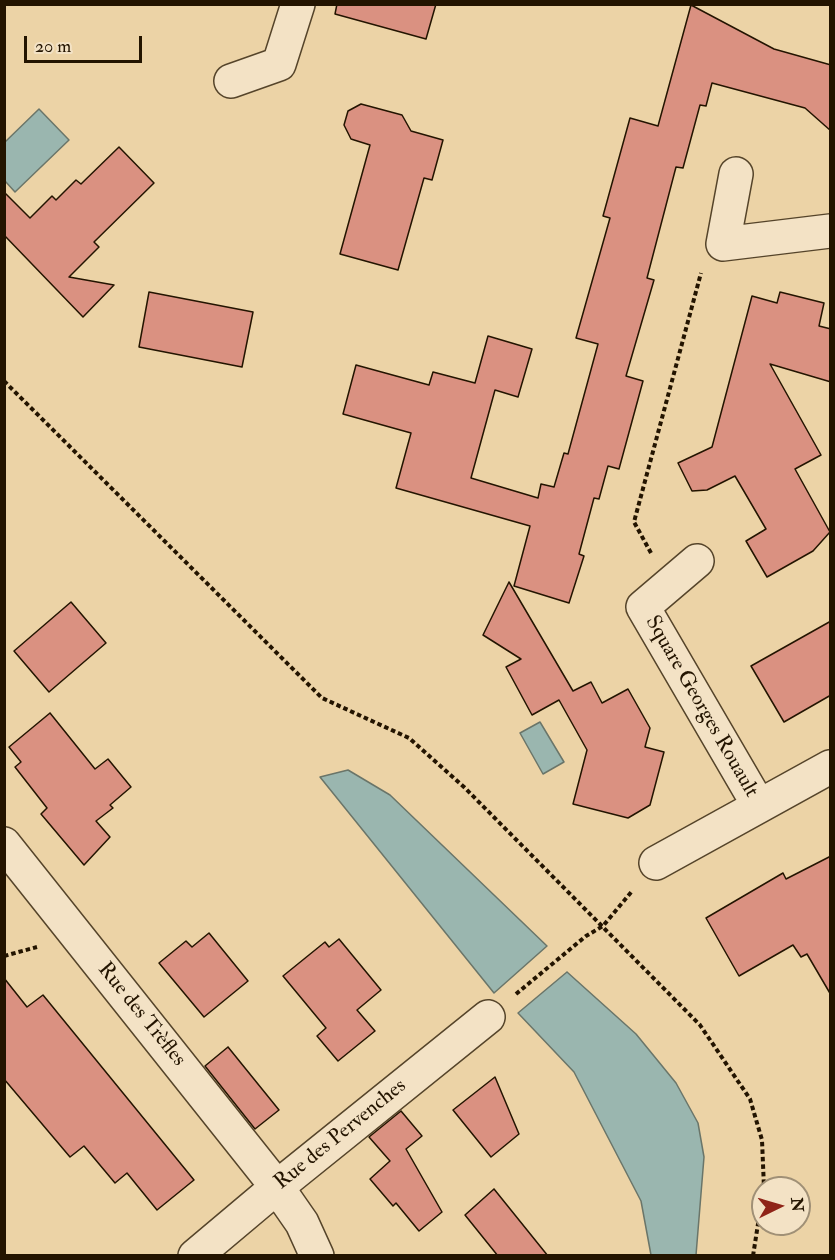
<!DOCTYPE html>
<meta charset="utf-8">
<style>
body{margin:0}
#map{position:relative;width:835px;height:1260px;overflow:hidden;background:#ecd3a6;font-family:"IM FELL Double Pica",serif}
canvas{display:block}
.frame{position:absolute;inset:0;border:6px solid #231400;pointer-events:none}
.north{position:absolute;left:751px;top:1176px;width:60px;height:60px;box-sizing:border-box;background:#f3e2c5;border:2px solid #a09076;border-radius:50%;rotate:85deg;font-size:16px;font-weight:700;line-height:24px;text-align:center;color:#231400}
.north::after{content:'';display:block;margin:auto;width:21px;height:27px;background:#8f2418;clip-path:polygon(50% 0,100% 100%,50% 72%,0 100%)}
.scale{position:absolute;left:24px;top:36px;width:118px;height:27px;box-sizing:border-box;border:3px solid #231400;border-top:0;padding-left:8px;font-size:18px;line-height:21px;white-space:nowrap;color:#231400;-webkit-text-stroke:4px #f3e2c5;paint-order:stroke}
</style>
<div id="map">
<canvas width="835" height="1260"></canvas>
<div class="frame"></div>
<div class="north">N</div>
<div class="scale">20 m</div>
</div>
<script>
const c = document.querySelector('canvas').getContext('2d');
c.lineJoin = 'round';
function fill(path, color) { c.fillStyle = color; c.fill(path, 'evenodd'); }
const poly = rows => new Path2D(rows.map(r => 'M' + r).join(''));
function trace(path, color, width, dash) { c.strokeStyle = color; c.lineWidth = width; c.lineCap = dash ? 'butt' : 'round'; c.setLineDash(dash || []); c.stroke(path); }
function write(font, color, halo, rows, align = 'center') {
  c.font = font + ' "IM FELL Double Pica",serif'; c.lineWidth = 6; c.setLineDash([]); c.textBaseline = 'middle'; c.strokeStyle = halo; c.fillStyle = color; for (const [text, x, y, turn = 0] of rows) {
    c.save(); c.translate(x, y); c.rotate((+turn || 0) * Math.PI / 180); c.textAlign = isNaN(turn) ? turn : align; if (halo) c.strokeText(text, 0, 0); c.fillText(text, 0, 0); c.restore();
  }
}
const water = poly([
 [39,109,69,140,15,192,5,181,5,142,39,109],
 [540,722,564,762,543,774,520,733,540,722],
 [348,770,390,795,547,946,494,993,320,777,348,770],
 [567,972,636,1034,676,1083,698,1123,704,1157,696,1255,651,1255,641,1201,574,1072,518,1013,567,972]
]);
fill(water, '#9ab6af');
trace(water, '#6a7569', 1.5);
const building = poly([
 [337,4,436,4,426,39,335,14,337,4],
 [691,5,774,49,831,65,831,131,805,108,712,83,706,106,700,105,683,168,676,167,647,278,654,280,626,376,643,381,619,469,608,466,599,499,594,498,579,554,584,556,569,603,514,586,530,526,396,488,411,433,343,414,356,365,429,385,433,372,475,383,488,336,532,349,518,397,495,390,471,478,538,498,541,484,554,487,564,453,568,454,598,344,576,338,610,218,603,216,630,118,658,126,691,5],
 [361,104,402,115,411,131,443,140,432,180,424,178,398,270,340,254,370,145,351,139,344,125,348,111,361,104],
 [119,147,154,183,94,242,99,247,69,277,114,285,83,317,4,235,4,192,30,218,52,196,56,200,76,180,81,184,119,147],
 [149,292,253,312,242,367,139,347,149,292],
 [780,292,824,303,819,326,831,329,831,382,770,364,821,455,795,469,830,532,813,551,767,577,746,541,766,529,735,476,707,490,692,491,678,463,712,447,752,296,777,303,780,292],
 [509,582,573,691,591,682,602,703,628,689,650,728,645,747,664,752,650,805,628,818,573,804,587,750,559,700,532,715,506,667,521,659,483,635,509,582],
 [71,602,106,643,49,692,14,651,71,602],
 [831,621,831,695,784,722,751,666,831,621],
 [50,713,95,769,108,759,131,787,110,805,113,808,96,821,110,837,84,865,41,814,47,808,15,767,21,762,9,747,50,713],
 [831,856,831,995,807,954,801,957,793,945,739,976,706,918,783,873,786,879,831,856],
 [209,933,248,981,204,1017,159,963,186,941,192,947,209,933],
 [339,939,381,990,357,1010,375,1031,338,1061,317,1036,326,1028,283,976,325,942,329,947,339,939],
 [4,978,27,1007,43,995,194,1180,157,1210,127,1173,115,1183,84,1146,70,1157,4,1079,4,978],
 [228,1047,279,1110,255,1129,205,1066,228,1047],
 [495,1077,519,1134,491,1157,453,1110,495,1077],
 [401,1111,422,1136,406,1149,442,1212,419,1231,396,1203,393,1206,370,1179,390,1161,369,1137,401,1111],
 [494,1189,548,1256,498,1256,465,1215,494,1189]
]);
fill(building, '#da9181');
trace(building, '#231400', 1.5);
const minor = poly([
 [231,81,279,64,298,4],
 [736,174,723,244,830,231],
 [697,561,643,607,759,806],
 [4,844,277,1187,302,1223,317,1256],
 [656,863,830,767],
 [195,1256,277,1187,488,1017]
]);
trace(minor, '#55442a', 36);
trace(poly([
 [4,381,322,698,409,738,464,787,700,1025,750,1099,762,1140,764,1188],
 [651,553,634,522,701,273],
 [4,956,37,947],
 [516,994,586,936,603,926,633,890],
 [753,1256,763,1192]
]), '#231400', 4, [4.5, 3]);
trace(minor, '#f3e2c5', 33);
write('21px', '#231400', '#f3e2c5', [
 ["Square Georges Rouault",701,707,60],
 ["Rue des Trèfles",141,1015,51],
 ["Rue des Pervenches",341,1135,-39]
]);
</script>
